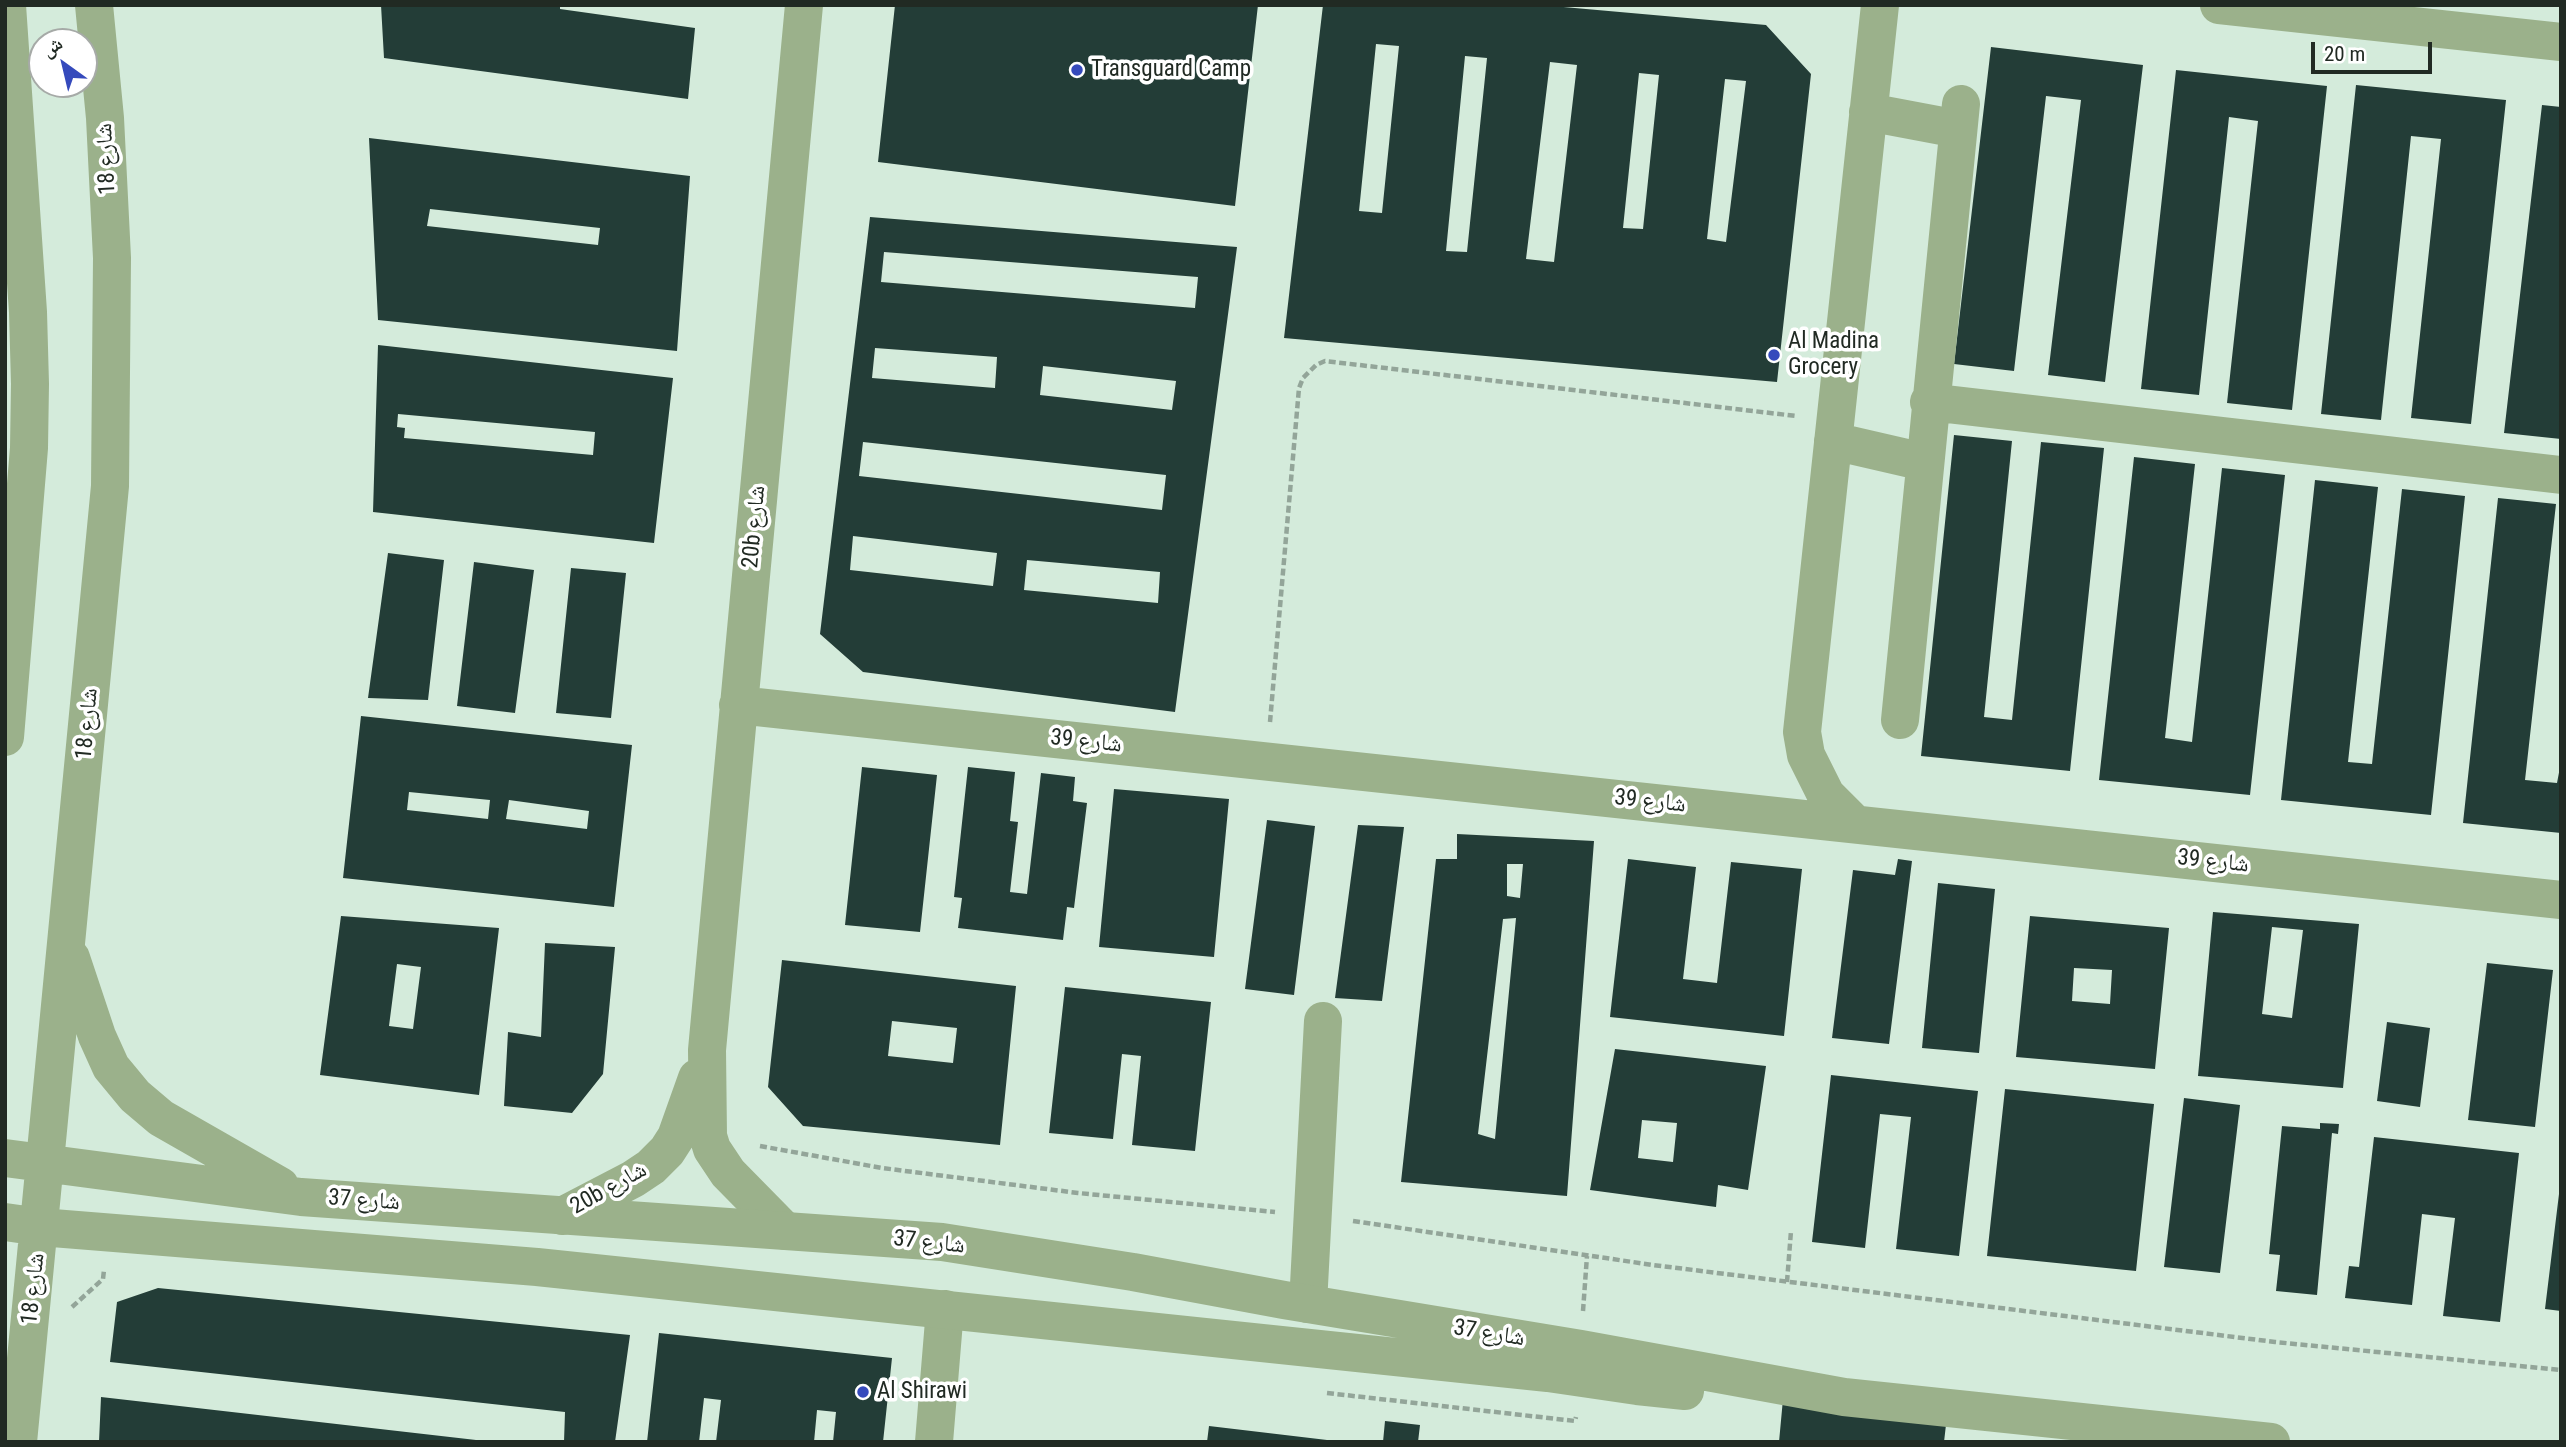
<!DOCTYPE html>
<meta charset="utf-8">
<style>
body{margin:0}
#map{position:relative;width:2566px;height:1447px;overflow:hidden;background:#d4ebdb;font-family:"Roboto Condensed","Noto Naskh Arabic",sans-serif}
canvas{display:block}
.frame{position:absolute;inset:0;border:7px solid #212a23;pointer-events:none}
.north{position:absolute;left:28px;top:28px;width:70px;height:70px;box-sizing:border-box;background:#fff;border:2px solid #a6aaa7;border-radius:50%;rotate:326deg;font-size:19px;font-weight:700;line-height:28px;text-align:center;color:#212a23}
.north::after{content:'';display:block;margin:auto;width:24px;height:32px;background:#354abc;clip-path:polygon(50% 0,100% 100%,50% 72%,0 100%)}
.scale{position:absolute;left:2311px;top:42px;width:121px;height:32px;box-sizing:border-box;border:4px solid #212a23;border-top:0;padding-left:9px;font-size:21px;line-height:24px;white-space:nowrap;color:#212a23;-webkit-text-stroke:5px #fff;paint-order:stroke}
</style>
<div id="map">
<canvas width="2566" height="1447"></canvas>
<div class="frame"></div>
<div class="north">ش</div>
<div class="scale">20 m</div>
</div>
<script>
const c = document.querySelector('canvas').getContext('2d');
c.lineJoin = 'round';
function fill(path, color) { c.fillStyle = color; c.fill(path, 'evenodd'); }
const poly = rows => new Path2D(rows.map(r => 'M' + r).join(''));
function trace(path, color, width, dash) { c.strokeStyle = color; c.lineWidth = width; c.lineCap = dash ? 'butt' : 'round'; c.setLineDash(dash || []); c.stroke(path); }
function write(font, color, halo, rows, align = 'center') {
  c.font = font + ' "Roboto Condensed","Noto Naskh Arabic",sans-serif'; c.lineWidth = 7; c.setLineDash([]); c.textBaseline = 'middle'; c.strokeStyle = halo; c.fillStyle = color; for (const [text, x, y, turn = 0] of rows) {
    c.save(); c.translate(x, y); c.rotate((+turn || 0) * Math.PI / 180); c.textAlign = isNaN(turn) ? turn : align; if (halo) c.strokeText(text, 0, 0); c.fillText(text, 0, 0); c.restore();
  }
}
fill(poly([
 [381,5,560,5,560,9,695,28,688,99,384,58],
 [895,5,1258,5,1235,206,878,162],
 [1323,5,1541,5,1766,25,1811,74,1777,382,1284,338],
 [1376,44,1399,46,1382,213,1359,211],
 [1465,56,1487,58,1467,252,1446,251],
 [1550,62,1577,65,1554,262,1526,259],
 [1639,73,1659,75,1643,229,1623,228],
 [1725,79,1746,81,1726,242,1707,239],
 [1991,47,2143,65,2105,382,2048,375,2081,100,2046,96,2014,371,1954,364],
 [2176,70,2327,86,2292,410,2227,403,2258,121,2229,117,2199,395,2141,389],
 [2356,85,2506,100,2471,424,2411,418,2441,139,2411,136,2381,420,2321,414],
 [2542,105,2561,107,2561,439,2504,433],
 [369,138,690,176,677,351,378,320],
 [430,209,600,228,598,245,427,226],
 [870,217,1237,247,1175,712,863,672,820,634],
 [884,252,1198,277,1195,308,881,282],
 [875,348,997,357,995,388,872,378],
 [1043,366,1176,381,1172,410,1040,395],
 [863,442,1166,475,1162,510,859,476],
 [853,536,997,553,993,586,850,570],
 [1027,560,1160,572,1158,603,1024,590],
 [378,345,673,378,654,543,373,512],
 [398,414,595,432,593,455,404,438,405,428,397,427],
 [1954,435,2012,441,1984,717,2012,720,2041,442,2104,448,2070,771,1921,756],
 [2134,457,2195,464,2165,738,2192,742,2222,468,2285,475,2250,795,2099,780],
 [2315,480,2378,487,2348,762,2372,764,2402,489,2465,496,2431,815,2281,800],
 [2498,498,2556,504,2525,780,2557,783,2561,762,2561,833,2463,823],
 [388,553,444,560,428,700,368,698],
 [474,562,534,570,515,713,457,706],
 [571,568,626,573,611,718,556,713],
 [361,716,632,745,614,907,343,878],
 [409,792,490,800,488,819,407,810],
 [509,800,589,811,587,829,506,819],
 [862,767,937,775,920,932,845,925],
 [968,767,1015,772,1010,821,1018,822,1010,892,1027,894,1041,773,1075,777,1073,801,1087,803,1074,908,1067,907,1063,940,958,928,962,898,954,897],
 [1114,789,1229,799,1214,957,1099,947],
 [1267,820,1315,826,1294,995,1245,989],
 [1358,825,1404,827,1382,1001,1335,998],
 [1457,834,1594,841,1567,1196,1401,1182,1436,859,1457,859],
 [1507,864,1523,864,1520,898,1507,896],
 [1516,918,1495,1139,1478,1134,1503,919],
 [1628,859,1696,867,1683,979,1717,983,1731,862,1802,869,1784,1036,1610,1017],
 [1898,859,1912,861,1889,1044,1832,1038,1853,870,1895,875],
 [1938,883,1995,889,1979,1053,1922,1048],
 [2213,912,2359,924,2343,1088,2198,1076],
 [2272,927,2303,930,2292,1018,2262,1014],
 [341,916,499,928,479,1095,320,1075],
 [397,964,421,967,413,1029,389,1026],
 [2030,916,2169,928,2155,1069,2016,1057],
 [2074,968,2112,970,2110,1004,2072,1001],
 [545,943,615,947,603,1074,572,1113,504,1106,508,1032,541,1037],
 [782,960,1016,986,1000,1145,803,1126,768,1087],
 [892,1021,957,1028,953,1063,888,1056],
 [2487,963,2553,970,2535,1127,2468,1120],
 [1065,987,1211,1002,1195,1151,1132,1145,1141,1056,1122,1054,1113,1139,1049,1133],
 [2387,1022,2430,1028,2420,1107,2377,1101],
 [1615,1049,1766,1066,1748,1190,1718,1185,1716,1207,1590,1190],
 [1642,1120,1677,1123,1673,1162,1638,1158],
 [1831,1075,1978,1091,1959,1256,1896,1249,1911,1117,1880,1114,1865,1248,1812,1242],
 [2005,1089,2154,1104,2136,1271,1987,1256],
 [2184,1098,2240,1105,2220,1273,2164,1267],
 [2320,1123,2339,1124,2338,1134,2332,1133,2317,1295,2276,1291,2280,1255,2269,1254,2282,1126,2320,1129],
 [2374,1137,2519,1153,2500,1322,2443,1316,2455,1218,2422,1214,2412,1305,2345,1298,2349,1266,2359,1267],
 [2559,1194,2561,1194,2561,1311,2545,1309],
 [158,1288,630,1335,615,1442,564,1442,565,1412,110,1362,117,1302],
 [659,1333,892,1358,883,1442,833,1442,836,1412,817,1410,814,1442,716,1442,721,1400,704,1398,699,1442,647,1442],
 [101,1397,476,1440,476,1442,99,1442],
 [1783,1399,1947,1416,1944,1442,1779,1442],
 [1385,1421,1420,1425,1418,1442,1383,1442],
 [1209,1426,1327,1440,1327,1442,1207,1442]
]), '#233d37');
trace(poly([
 [1270,722,1299,388,1303,378,1316,365,1325,361,1796,416],
 [760,1146,882,1168,1078,1193,1275,1212],
 [1353,1221,1653,1265,2275,1342,2561,1370],
 [1787,1282,1791,1231],
 [72,1307,103,1279,104,1270],
 [1583,1311,1587,1256],
 [1327,1393,1575,1421,1576,1417]
]), '#93a599', 4.5, [7, 3.5]);
trace(poly([
 [2219,5,2561,42],
 [1868,112,1958,129],
 [1929,402,2561,475],
 [1833,441,1924,462],
 [738,705,2561,900],
 [1900,720,1961,104],
 [1854,823,1826,795,1806,755,1802,732,1880,5],
 [562,1216,633,1179,651,1167,667,1151,676,1137,697,1078],
 [785,1231,728,1173,712,1149,708,1136,707,1050,804,5],
 [1308,1304,1323,1021],
 [934,1442,945,1309]
]), '#9bb18b', 38);
trace(poly([
 [5,737,29,448,30,384,28,312,7,5],
 [71,958,97,1036,111,1067,135,1096,161,1118,280,1186],
 [5,1158,301,1197,942,1242,1133,1272,1284,1300,1581,1349,1844,1397,2271,1442],
 [5,1222,40,1227,537,1267,1548,1373,1637,1386,1685,1391],
 [18,1442,110,486,112,258,105,118,94,5]
]), '#9bb18b', 38);
for (const [x, y, r, color] of [
 [1077,70,7,"#354abc"],
 [1774,355,7,"#354abc"],
 [863,1392,7,"#354abc"]
]) { const dot = new Path2D(); dot.arc(x, y, r, 0, 2 * Math.PI); c.fillStyle = color; c.fill(dot); trace(dot, '#fff', 2.5); }
write('23px', '#212a23', '#fff', [
 ["Transguard Camp",1091,70],
 ["Al Madina",1788,342],
 ["Grocery",1788,368],
 ["Al Shirawi",877,1392]
], 'left');
write('23px', '#212a23', '#fff', [
 ["شارع 18",107,159,-93],
 ["20b شارع",755,527,-85],
 ["شارع 18",88,724,-85],
 ["شارع 39",1086,742,6],
 ["شارع 39",1650,802,6],
 ["شارع 39",2213,862,6],
 ["20b شارع",609,1189,-29],
 ["شارع 37",364,1201,4],
 ["شارع 37",929,1243,6],
 ["شارع 18",34,1289,-84],
 ["شارع 37",1489,1334,9]
]);
</script>
